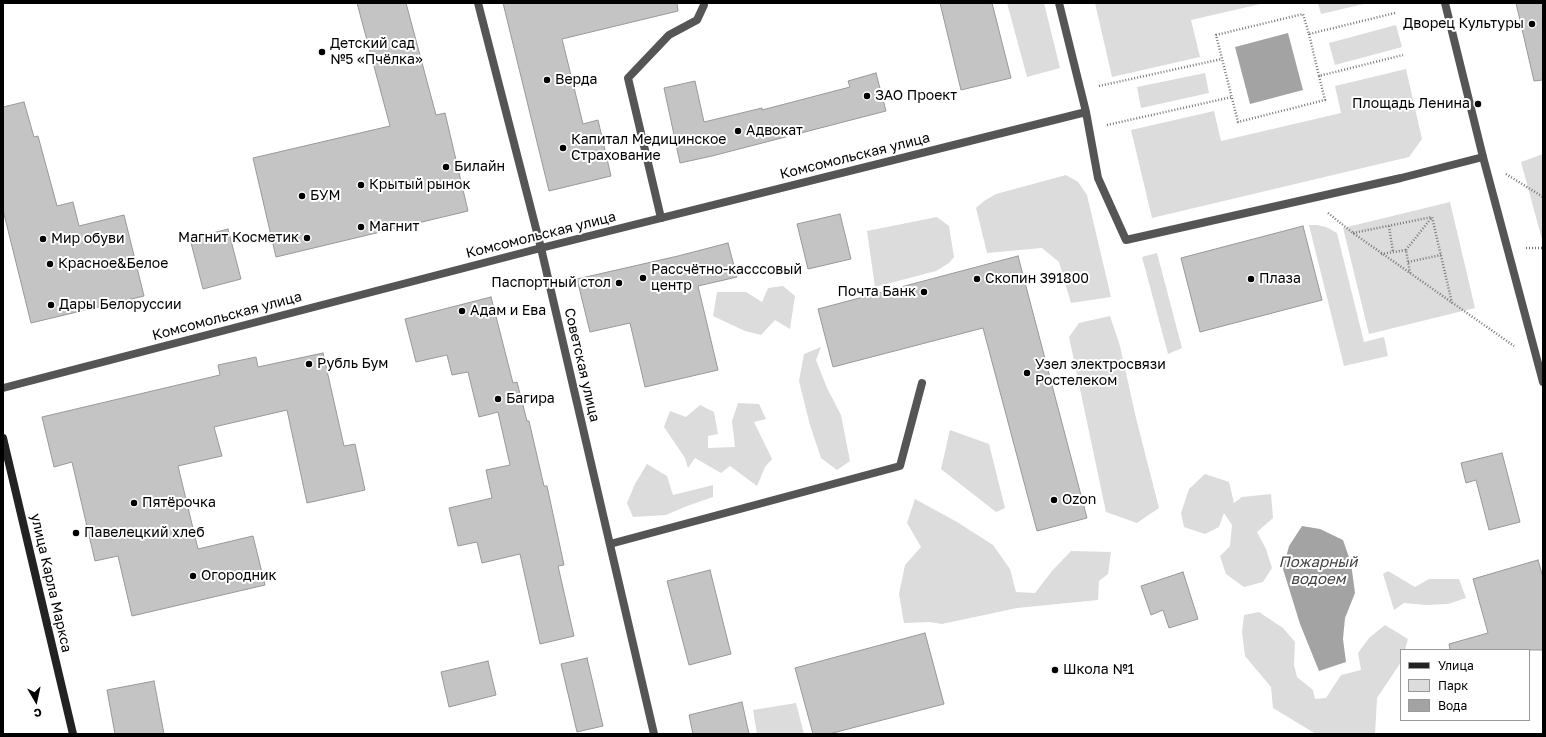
<!DOCTYPE html>
<meta charset="utf-8">
<style>
body{margin:0}
#map{position:relative;width:1546px;height:737px;overflow:hidden;background:#fff;font-family:"Golos Text",sans-serif}
canvas{display:block}
.frame{position:absolute;inset:0;border:4px solid #000;pointer-events:none}
.legend{position:absolute;left:1400px;top:649px;width:130px;height:72px;box-sizing:border-box;background:#fff;border:1px solid #999;margin:0;padding:5px 7px;list-style:none;font-size:12px;color:#000}
.legend li{display:flex;align-items:center;gap:8px;height:20px}
.legend b{width:20px;border:1px solid #999}
.north{position:absolute;left:16px;top:681px;width:40px;height:40px;-webkit-text-stroke:3px #fff;paint-order:stroke;rotate:171deg;font-size:11px;font-weight:700;line-height:16px;text-align:center;color:#000}
.north::after{content:'';display:block;margin:auto;width:14px;height:18px;background:#000;clip-path:polygon(50% 0,100% 100%,50% 72%,0 100%)}
</style>
<div id="map">
<canvas width="1546" height="737"></canvas>
<div class="frame"></div>
<ul class="legend">
<li><b style="height:5px;background:#222"></b>Улица</li>
<li><b style="height:11px;background:#dcdcdc"></b>Парк</li>
<li><b style="height:11px;background:#a3a3a3"></b>Вода</li>
</ul>
<div class="north">С</div>
</div>
<script>
const c = document.querySelector('canvas').getContext('2d');
c.lineJoin = 'round';
function fill(path, color) { c.fillStyle = color; c.fill(path, 'evenodd'); }
const poly = rows => new Path2D(rows.map(r => 'M' + r).join(''));
function trace(path, color, width, dash) { c.strokeStyle = color; c.lineWidth = width; c.lineCap = dash ? 'butt' : 'round'; c.setLineDash(dash || []); c.stroke(path); }
function write(font, color, halo, rows, align = 'center') {
  c.font = font + ' "Golos Text",sans-serif'; c.lineWidth = 4; c.setLineDash([]); c.textBaseline = 'middle'; c.strokeStyle = halo; c.fillStyle = color; for (const [text, x, y, turn = 0] of rows) {
    c.save(); c.translate(x, y); c.rotate((+turn || 0) * Math.PI / 180); c.textAlign = isNaN(turn) ? turn : align; if (halo) c.strokeText(text, 0, 0); c.fillText(text, 0, 0); c.restore();
  }
}
fill(poly([
 [1007,3,1044,3,1060,68,1027,77],
 [1095,3,1265,3,1191,20,1200,57,1112,77],
 [1318,3,1368,3,1321,14],
 [1396,25,1402,47,1335,65,1329,43],
 [1406,69,1422,139,1409,157,1152,218,1131,130,1214,111,1221,141,1341,113,1335,86],
 [1205,73,1209,93,1141,108,1137,87],
 [1543,154,1543,243,1521,162],
 [1066,175,1078,182,1087,195,1111,297,1071,303,1059,262,1042,248,987,253,976,208,984,201,996,194],
 [1450,202,1475,308,1369,334,1343,228],
 [937,217,949,226,954,257,949,263,936,271,875,287,867,231],
 [1309,225,1317,225,1326,227,1337,233,1364,342,1384,337,1388,356,1344,366],
 [1157,253,1182,348,1168,354,1142,257],
 [783,286,795,296,790,329,775,320,761,335,745,331,713,316,717,292,746,292,762,302,768,288],
 [1110,316,1120,346,1136,418,1159,508,1137,523,1106,512,1069,337,1079,323],
 [821,347,816,360,827,388,841,415,850,461,837,470,821,458,810,425,799,381,804,354],
 [738,403,759,404,766,419,754,422,772,459,765,467,757,486,730,466,721,473,695,458,688,468,685,458,664,427,670,411,686,417,700,405,714,412,718,434,708,436,708,448,735,447,732,421],
 [950,430,989,444,1005,508,996,512,941,469],
 [647,464,667,476,673,495,713,485,713,497,687,506,666,515,633,517,627,503,635,484],
 [1205,474,1229,482,1234,503,1242,497,1271,494,1273,518,1257,532,1266,549,1272,568,1263,582,1244,587,1226,574,1220,556,1230,546,1232,525,1224,513,1219,527,1205,534,1184,527,1181,513,1189,489],
 [915,499,957,522,993,545,1010,569,1016,592,1035,593,1052,571,1071,551,1111,552,1108,574,1099,581,1098,600,1017,608,942,624,930,622,904,623,899,594,905,565,921,547,907,523],
 [1388,571,1415,587,1429,579,1459,579,1466,598,1448,604,1426,605,1404,603,1394,610,1383,574],
 [1259,612,1283,628,1295,642,1294,665,1297,677,1313,690,1315,699,1326,698,1341,675,1361,670,1358,653,1369,638,1385,625,1408,639,1405,650,1401,650,1401,662,1377,698,1375,734,1316,734,1273,708,1271,687,1245,656,1242,632,1244,615],
 [796,703,804,734,757,734,753,710]
]), '#dcdcdc');
fill(poly([
 [1288,33,1303,90,1250,104,1235,47],
 [1302,526,1320,529,1343,540,1351,563,1355,593,1345,618,1343,639,1346,662,1319,671,1300,624,1283,569,1289,546]
]), '#a3a3a3');
const building = poly([
 [357,3,406,3,436,115,445,113,468,211,276,257,253,158,390,126,357,3],
 [503,3,677,3,678,11,562,39,583,124,598,120,611,176,549,191,503,3],
 [940,3,992,3,1011,78,961,90,940,3],
 [1516,3,1543,3,1543,80,1534,81,1516,3],
 [876,73,886,111,712,156,680,163,664,88,695,81,704,122,762,108,762,110,850,87,848,81,876,73],
 [24,102,34,137,38,136,57,206,73,202,79,226,124,215,144,296,31,323,3,210,3,107,24,102],
 [840,214,851,259,808,269,797,224,840,214],
 [1303,226,1322,300,1200,332,1181,258,1303,226],
 [228,229,241,279,203,289,190,239,228,229],
 [728,243,737,277,698,286,718,370,645,387,630,323,590,332,577,279,678,256,728,243],
 [1018,256,1087,518,1037,531,983,328,833,367,818,309,1018,256],
 [491,297,513,383,517,382,527,421,529,421,544,486,547,486,564,565,558,566,574,636,540,644,520,554,482,563,477,542,458,546,449,508,492,498,486,470,510,465,498,412,479,417,468,372,452,375,447,355,416,362,405,319,491,297],
 [323,353,344,446,355,444,365,490,307,503,287,410,214,427,222,456,178,466,198,549,253,536,265,585,132,616,118,556,95,561,72,462,54,467,42,417,220,375,218,365,256,357,258,367,323,353],
 [1502,453,1520,522,1489,530,1476,480,1466,483,1461,463,1502,453],
 [1538,560,1543,577,1543,650,1450,650,1449,644,1488,633,1473,579,1538,560],
 [710,570,731,654,689,665,667,581,710,570],
 [1183,572,1198,619,1169,628,1163,610,1151,615,1141,586,1183,572],
 [925,633,944,704,829,734,813,734,795,668,925,633],
 [587,658,603,726,577,732,561,664,587,658],
 [488,661,496,695,449,707,441,672,488,661],
 [154,681,164,734,115,734,107,690,154,681],
 [742,702,749,734,693,734,689,715,742,702]
]);
fill(building, '#c4c4c4');
trace(building, '#999', 1);
trace(poly([
 [1395,13,1309,34,1303,14,1216,35,1238,122,1325,100,1319,76,1403,55],
 [1309,34,1319,76],
 [1099,86,1222,59],
 [1107,125,1232,97],
 [1506,174,1543,197],
 [1328,213,1353,233,1514,346],
 [1389,226,1393,252],
 [1353,233,1432,217,1452,303],
 [1526,248,1543,248],
 [1406,250,1432,217],
 [1381,254,1406,250,1410,273],
 [1408,262,1441,255]
]), '#777', 2.5, [1, 2]);
trace(poly([
 [661,218,628,78,669,35,697,20,704,5,704,3],
 [610,544,900,466,922,383]
]), '#555', 8);
trace(poly([
 [1483,157,1543,382]
]), '#555', 8);
trace(poly([
 [478,3,541,248,654,734],
 [1059,3,1086,112,1098,178,1126,240,1401,178,1483,157,1445,3],
 [3,388,541,248,1086,112]
]), '#555', 8);
trace(poly([
 [3,438,73,734]
]), '#222', 8);
for (const [x, y, r, color] of [
 [1532,24,4,"#000"],
 [322,52,4,"#000"],
 [547,80,4,"#000"],
 [867,96,4,"#000"],
 [1478,104,4,"#000"],
 [738,131,4,"#000"],
 [563,148,4,"#000"],
 [446,167,4,"#000"],
 [361,185,4,"#000"],
 [302,196,4,"#000"],
 [361,227,4,"#000"],
 [307,238,4,"#000"],
 [43,239,4,"#000"],
 [50,264,4,"#000"],
 [643,278,4,"#000"],
 [977,279,4,"#000"],
 [1251,279,4,"#000"],
 [619,283,4,"#000"],
 [924,292,4,"#000"],
 [51,305,4,"#000"],
 [462,311,4,"#000"],
 [309,364,4,"#000"],
 [1027,373,4,"#000"],
 [498,399,4,"#000"],
 [1054,500,4,"#000"],
 [134,503,4,"#000"],
 [76,533,4,"#000"],
 [193,576,4,"#000"],
 [1055,670,4,"#000"]
]) { const dot = new Path2D(); dot.arc(x, y, r, 0, 2 * Math.PI); c.fillStyle = color; c.fill(dot); trace(dot, '#fff', 1.5); }
write('14px', '#000', '#fff', [
 ["Дворец Культуры",1524,24,"right"],
 ["Детский сад",330,44],
 ["№5 «Пчёлка»",330,60],
 ["Верда",555,80],
 ["ЗАО Проект",875,96],
 ["Площадь Ленина",1470,104,"right"],
 ["Адвокат",746,131],
 ["Капитал Медицинское",571,140],
 ["Страхование",571,156],
 ["Билайн",454,167],
 ["Крытый рынок",369,185],
 ["БУМ",310,196],
 ["Магнит",369,227],
 ["Магнит Косметик",299,238,"right"],
 ["Мир обуви",51,239],
 ["Красное&Белое",58,264],
 ["Рассчётно-касссовый",651,270],
 ["центр",651,286],
 ["Скопин 391800",985,279],
 ["Плаза",1259,279],
 ["Паспортный стол",611,283,"right"],
 ["Почта Банк",916,292,"right"],
 ["Дары Белоруссии",59,305],
 ["Адам и Ева",470,311],
 ["Рубль Бум",317,364],
 ["Узел электросвязи",1035,365],
 ["Ростелеком",1035,381],
 ["Багира",506,399],
 ["Ozon",1062,500],
 ["Пятёрочка",142,503],
 ["Павелецкий хлеб",84,533],
 ["Огородник",201,576],
 ["Школа №1",1063,670]
], 'left');
write('14px', '#000', '#fff', [
 ["Комсомольская улица",855,156,-14],
 ["Комсомольская улица",541,235,-14],
 ["Комсомольская улица",227,316,-15],
 ["Советская улица",582,365,77],
 ["улица Карла Маркса",51,583,77]
]);
write('italic 15px', '#444', '#fff', [
 ["Пожарный",1318,562],
 ["водоем",1318,579]
]);
</script>
